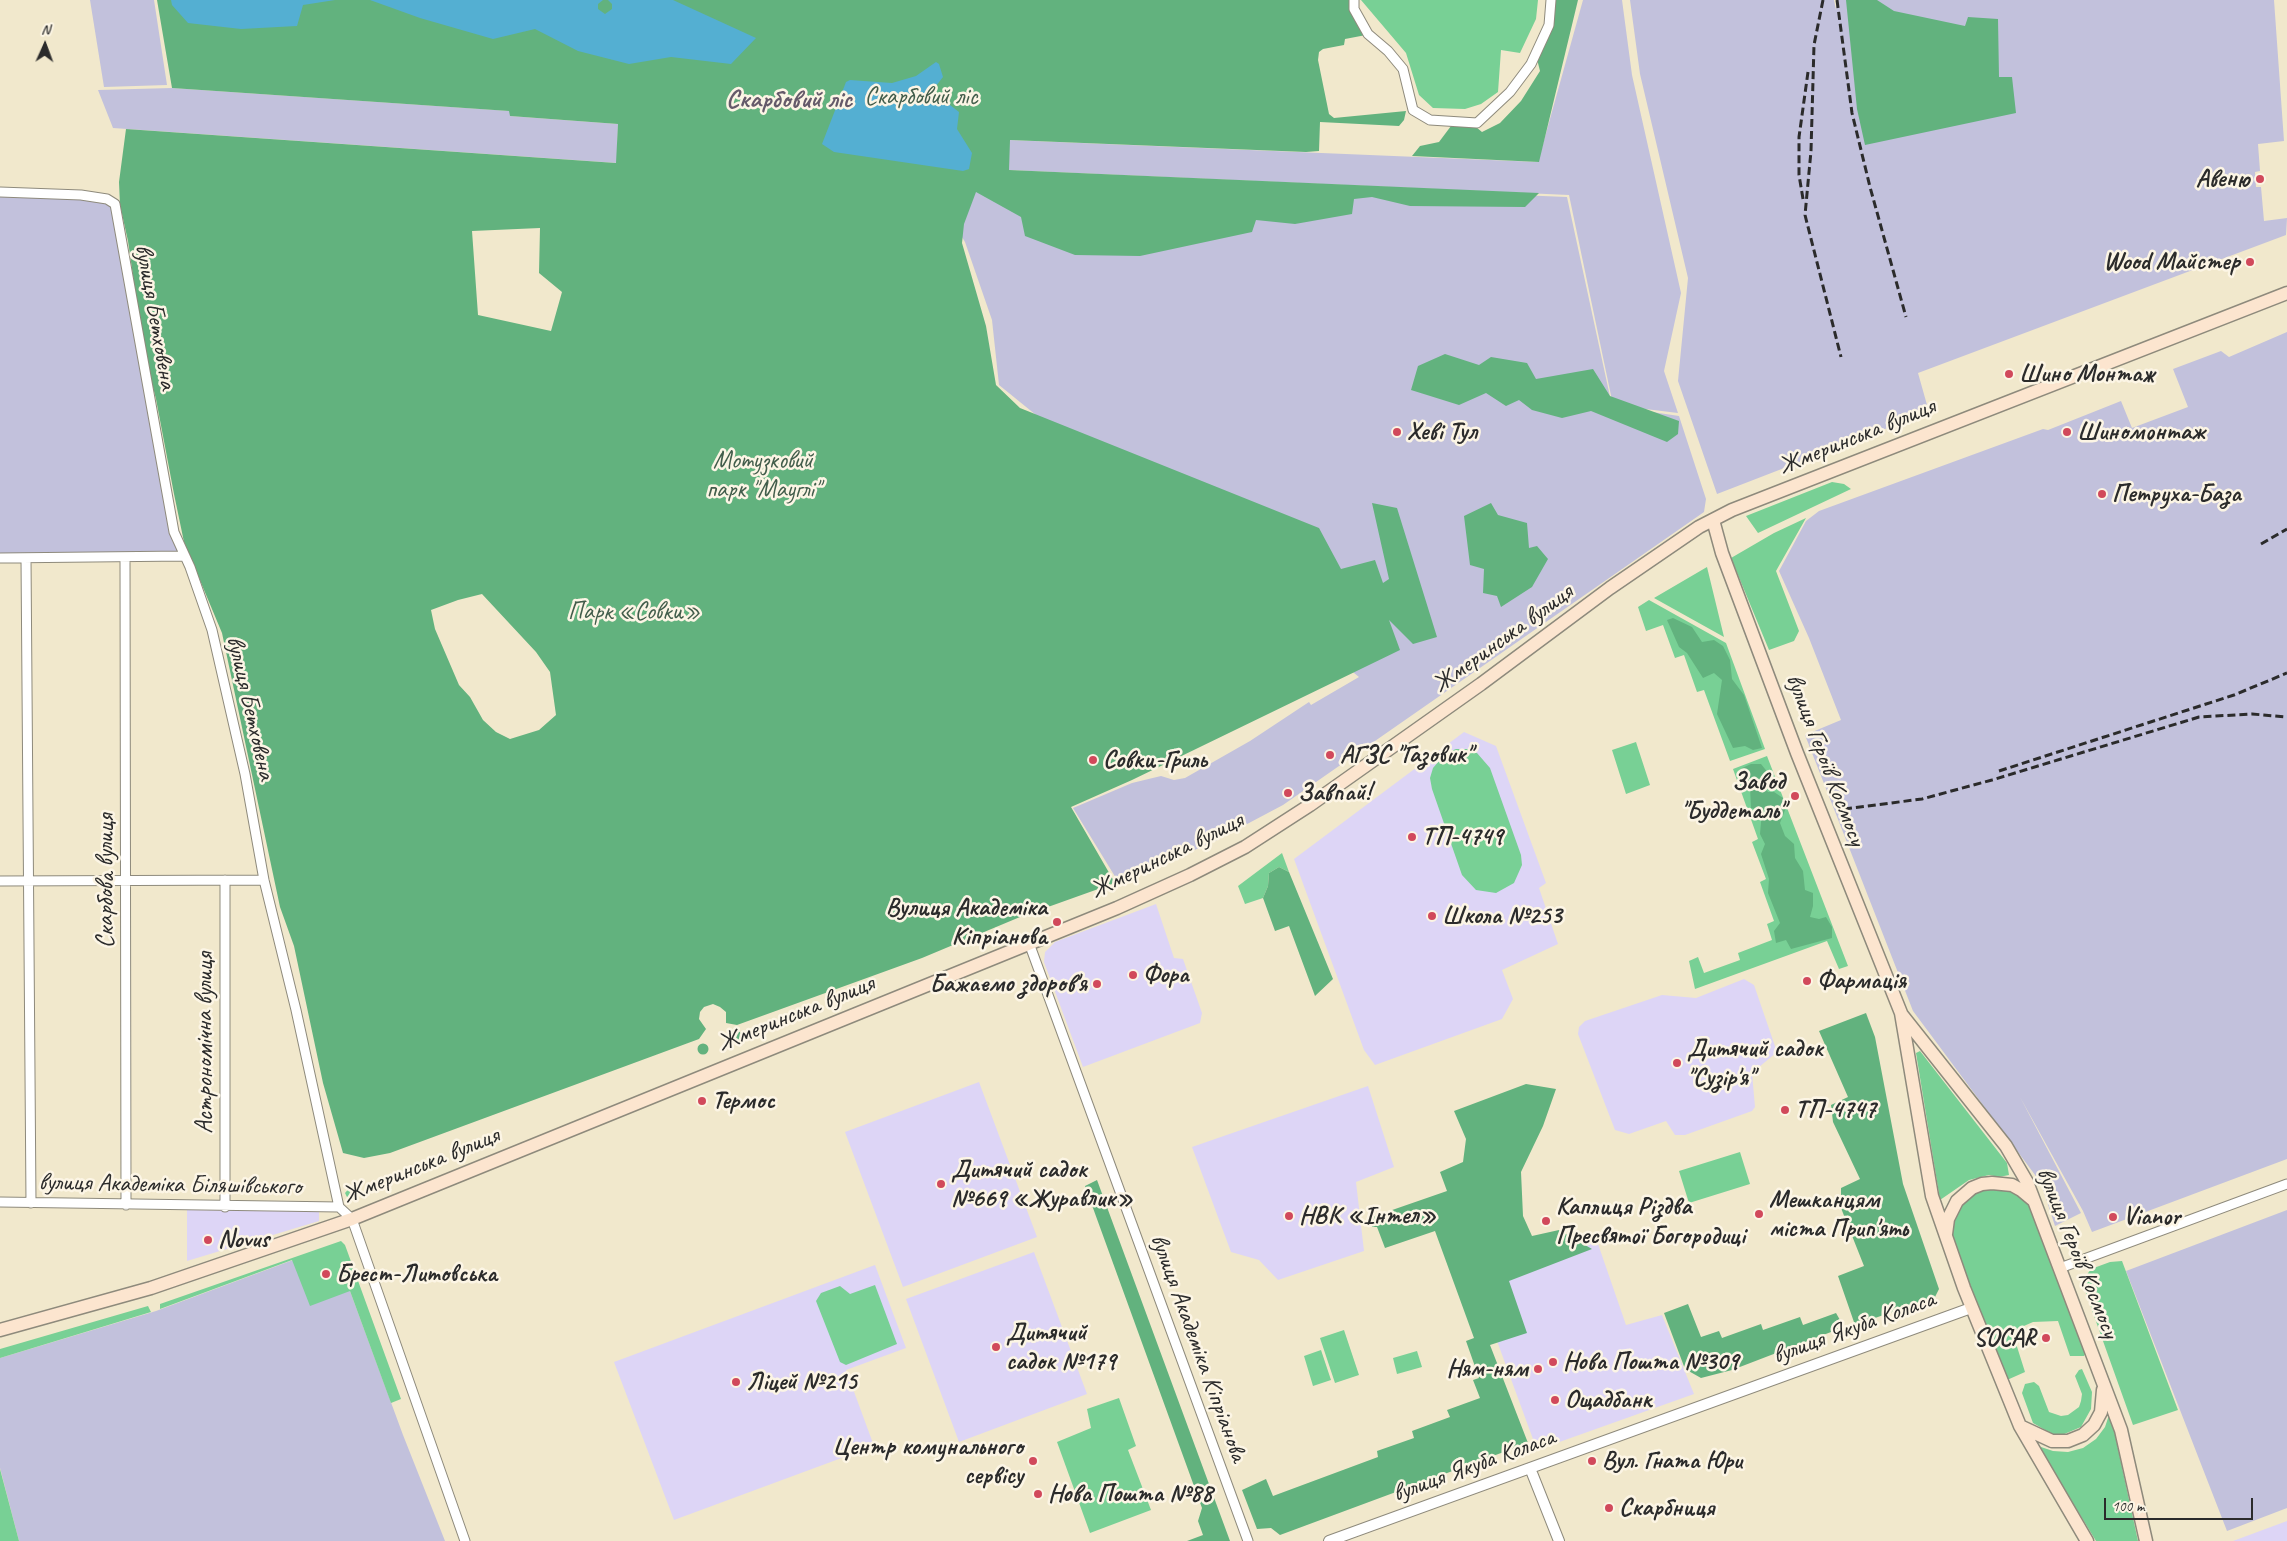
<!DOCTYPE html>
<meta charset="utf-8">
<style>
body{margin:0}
#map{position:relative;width:2287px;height:1541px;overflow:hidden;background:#f1e8cc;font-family:Caveat,sans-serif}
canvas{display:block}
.north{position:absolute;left:20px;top:20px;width:50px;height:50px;-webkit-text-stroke:4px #fcf5e5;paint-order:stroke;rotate:2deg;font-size:14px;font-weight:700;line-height:20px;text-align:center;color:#2b2b2b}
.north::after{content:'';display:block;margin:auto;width:18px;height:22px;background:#2b2b2b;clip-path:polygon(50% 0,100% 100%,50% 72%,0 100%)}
.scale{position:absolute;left:2104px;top:1498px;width:149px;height:22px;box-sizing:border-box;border:2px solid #2b2b2b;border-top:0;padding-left:6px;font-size:15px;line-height:18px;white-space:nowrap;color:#2b2b2b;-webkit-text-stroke:4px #fcf5e5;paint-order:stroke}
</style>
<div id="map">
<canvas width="2287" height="1541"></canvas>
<div class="north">N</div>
<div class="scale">100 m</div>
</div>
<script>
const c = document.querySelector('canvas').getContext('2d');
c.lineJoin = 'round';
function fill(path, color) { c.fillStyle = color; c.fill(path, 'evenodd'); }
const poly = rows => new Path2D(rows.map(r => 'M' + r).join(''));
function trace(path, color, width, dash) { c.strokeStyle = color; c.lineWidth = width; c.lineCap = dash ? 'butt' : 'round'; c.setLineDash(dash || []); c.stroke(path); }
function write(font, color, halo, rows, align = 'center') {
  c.font = font + ' Caveat,sans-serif'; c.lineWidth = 5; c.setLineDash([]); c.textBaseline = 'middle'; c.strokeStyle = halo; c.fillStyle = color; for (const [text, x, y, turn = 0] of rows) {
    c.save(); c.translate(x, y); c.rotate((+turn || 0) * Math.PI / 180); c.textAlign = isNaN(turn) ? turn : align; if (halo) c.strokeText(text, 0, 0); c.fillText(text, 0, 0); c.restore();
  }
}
fill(poly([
 [1464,732,1496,746,1546,883,1539,888,1558,944,1502,970,1513,999,1502,1019,1375,1065,1364,1050,1294,859],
 [1156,904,1174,958,1183,959,1202,1013,1200,1023,1083,1067,1044,962,1045,952,1055,942],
 [1744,979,1754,985,1777,1052,1752,1073,1755,1107,1752,1111,1685,1135,1675,1135,1666,1121,1629,1134,1615,1130,1578,1034,1579,1027,1585,1021,1662,995,1696,998],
 [979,1082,1037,1237,903,1287,845,1132],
 [1368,1086,1394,1167,1356,1182,1364,1251,1278,1280,1259,1260,1231,1252,1192,1147],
 [187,1210,319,1211,319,1221,187,1261],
 [1597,1241,1626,1325,1662,1315,1694,1394,1537,1450,1475,1281],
 [1034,1252,1087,1394,959,1442,906,1299],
 [875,1265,906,1348,846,1370,874,1446,674,1520,614,1362],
 [2287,1521,2287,1541,2233,1541]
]), '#ddd5f6');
fill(poly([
 [90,0,154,0,167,85,104,87],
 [1583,0,1622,0,1632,75,1681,293,1664,371,1678,413,1613,405,1569,195,1009,170,1009,140,1538,162],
 [1630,0,1834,0,1836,10,1837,0,2274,0,2284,141,2258,144,2260,171,2255,172,2256,187,2261,187,2264,221,2287,218,2286,235,1918,373,1929,412,1717,494,1678,381,1688,278,1640,74],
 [172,88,510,111,510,116,618,124,617,163,113,128,98,90],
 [1007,174,1567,197,1612,406,1679,416,1706,499,1704,512,1283,805,1215,841,1119,883,1073,808,1132,783,1161,776,1174,780,1185,778,1250,741,1309,702,1311,705,1359,677,999,385,992,320,965,242,941,203],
 [0,192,81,195,115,204,174,532,185,556,0,558],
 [2287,332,2287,1159,2092,1232,2083,1211,2020,1097,2081,1213,2055,1226,2041,1183,1913,1011,1805,735,1841,720,1809,638,1779,571,1806,521,1819,511,2043,429,2048,430,2121,401,2132,428,2188,407,2173,369,2221,351,2229,357],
 [2287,1210,2287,1508,2227,1531,2126,1271],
 [293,1260,350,1291,403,1435,445,1541,19,1541,0,1468,0,1358,156,1311]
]), '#c2c1dc');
fill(poly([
 [1361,0,1538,0,1536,19,1520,53,1501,50,1498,92,1481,104,1465,109,1433,108,1419,95,1406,53],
 [1832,482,1844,484,1851,489,1758,533,1746,516],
 [1806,518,1776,571,1799,631,1794,641,1769,650,1731,558,1774,533],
 [1707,567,1724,637,1654,598],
 [1649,600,1726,643,1765,749,1730,761,1704,690,1697,692,1684,655,1675,658,1663,625,1646,631,1638,607],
 [1636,742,1650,785,1626,794,1612,750],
 [1456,749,1467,749,1477,753,1490,768,1521,855,1522,865,1514,883,1496,893,1476,890,1462,875,1432,789,1430,778,1433,768,1446,753],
 [1767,756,1848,966,1839,969,1827,941,1695,989,1689,961,1698,957,1704,973,1740,960,1738,953,1772,940,1767,924,1774,921,1760,882,1766,879,1752,842,1758,839,1733,769],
 [1282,853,1289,872,1279,867,1269,873,1268,886,1263,898,1245,904,1238,886],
 [1920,1051,2007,1163,2009,1175,1999,1177,1989,1175,1969,1180,1940,1200,1916,1053],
 [1740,1152,1750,1184,1689,1203,1679,1171],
 [354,1183,356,1184,359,1200,348,1199,345,1193],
 [1988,1188,2013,1191,2033,1208,2059,1284,2087,1350,2084,1356,2070,1356,2058,1321,2033,1322,2017,1329,2013,1334,2025,1372,2007,1380,1950,1237,1952,1221,1958,1207,1975,1192],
 [341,1241,345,1245,401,1399,391,1403,350,1291,310,1306,292,1260,160,1309,160,1304],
 [2122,1261,2178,1410,2133,1425,2083,1285,2083,1280,2091,1269,2110,1262],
 [875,1285,897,1344,846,1365,840,1362,816,1301,821,1293,840,1286,850,1294],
 [148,1306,151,1312,0,1358,0,1349],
 [1344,1330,1359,1375,1335,1383,1320,1338],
 [1321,1350,1331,1380,1313,1386,1304,1356],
 [1417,1351,1422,1367,1397,1374,1393,1358],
 [2082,1369,2092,1392,2091,1409,2081,1427,2062,1435,2052,1434,2033,1423,2022,1393,2025,1384,2034,1382,2039,1386,2049,1412,2061,1416,2068,1415,2079,1407,2081,1401,2082,1394,2075,1376,2079,1370],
 [1119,1398,1136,1446,1128,1450,1151,1510,1090,1533,1057,1442,1091,1428,1087,1409],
 [2110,1412,2138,1541,2096,1541,2038,1446,2053,1451,2068,1452,2083,1448,2096,1439,2105,1427],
 [0,1470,0,1469,19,1541,0,1541]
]), '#78d095');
fill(poly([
 [157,0,1349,0,1350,10,1366,35,1345,39,1344,45,1323,49,1319,52,1318,60,1329,114,1334,118,1406,111,1404,120,1399,126,1320,122,1319,151,1306,152,1010,140,1009,170,1539,193,1525,207,1410,206,1372,197,1354,199,1352,214,1295,224,1256,220,1252,232,1140,256,1075,255,1025,236,1021,217,976,192,964,224,962,243,986,326,996,385,1020,408,1319,528,1341,569,1375,560,1383,583,1389,579,1372,503,1397,508,1437,637,1413,644,1389,620,1400,650,1132,780,1071,807,1115,883,1020,917,922,958,737,1025,726,1023,726,1012,720,1007,713,1004,704,1007,700,1012,699,1019,706,1029,699,1039,390,1153,364,1158,343,1153,323,1083,294,946,280,907,222,633,184,542,174,494,156,399,144,352,128,241,120,205,119,182,126,129,616,163,618,124,510,116,509,111,172,88],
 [540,228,539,273,562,292,551,331,478,315,472,231],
 [482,594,536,652,550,672,556,715,539,730,510,739,496,732,483,720,470,697,459,685,435,629,431,610,458,600],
 [1556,0,1578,0,1539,162,1412,156,1420,146,1439,142,1451,126,1476,127,1482,132,1500,123,1521,101,1540,71,1536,55,1540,56,1553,27],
 [1846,0,1877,0,1894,11,1965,26,1968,17,1998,19,1999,77,2012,77,2016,113,1865,145,1857,109],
 [1445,354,1479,365,1491,357,1527,363,1536,379,1593,369,1610,396,1679,421,1678,434,1667,442,1591,411,1562,418,1532,410,1519,400,1506,406,1486,393,1459,405,1411,390,1418,366],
 [1491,503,1498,515,1527,523,1529,548,1537,546,1548,559,1532,587,1501,607,1497,596,1483,593,1484,569,1470,565,1464,516],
 [1673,618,1692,627,1702,642,1714,640,1723,646,1730,660,1732,679,1744,695,1762,748,1753,750,1745,746,1733,748,1717,714,1722,680,1714,673,1703,678,1687,653,1679,647,1667,620],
 [1751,764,1761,764,1769,774,1765,788,1768,792,1774,792,1783,798,1785,810,1780,823,1785,836,1794,844,1795,858,1803,871,1805,890,1813,893,1813,906,1810,917,1819,919,1826,917,1832,927,1832,938,1791,949,1786,940,1776,943,1774,931,1780,923,1768,893,1769,879,1761,854,1765,844,1760,834,1762,811,1751,808,1750,787,1740,782,1738,773,1742,768],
 [1279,867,1289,872,1333,979,1315,996,1289,926,1275,931,1263,898,1268,886,1269,873],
 [1866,1013,1875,1037,1903,1184,1939,1289,1935,1297,1855,1325,1838,1276,1864,1266,1841,1208,1841,1188,1860,1179,1833,1122,1831,1105,1848,1097,1819,1031],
 '730.5 1036a5.5 5.5 0 1 1 11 0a5.5 5.5 0 1 1-11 0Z',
 '697.5 1049a5.5 5.5 0 1 1 11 0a5.5 5.5 0 1 1-11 0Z',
 [1526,1084,1556,1089,1543,1126,1521,1172,1523,1216,1532,1236,1559,1230,1592,1249,1509,1281,1527,1333,1490,1345,1528,1443,1280,1535,1271,1528,1257,1529,1242,1490,1266,1479,1273,1496,1378,1457,1377,1451,1414,1438,1412,1431,1450,1417,1447,1410,1480,1398,1473,1380,1479,1378,1466,1341,1474,1338,1435,1231,1385,1248,1377,1227,1372,1227,1372,1217,1447,1191,1440,1172,1463,1162,1466,1139,1454,1111],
 [1097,1180,1230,1541,1187,1541,1203,1535,1198,1521,1202,1508,1085,1186],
 [1688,1304,1701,1337,1719,1331,1722,1338,1761,1324,1763,1330,1800,1317,1803,1325,1836,1313,1844,1327,1732,1370,1701,1378,1685,1369,1664,1313]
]), '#62b27e');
fill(poly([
 [171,0,335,0,303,5,297,26,241,29,188,23,172,5],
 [370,0,603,0,598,4,598,9,605,14,612,9,612,4,608,0,673,0,756,38,731,64,671,57,629,64,578,51,535,29,493,39,420,18],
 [936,62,939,64,943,77,932,91,959,112,957,129,972,153,969,169,963,171,834,152,822,144,846,82,850,80,892,83,916,76]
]), '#54afd2');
const minor = poly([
 [1354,0,1354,9,1368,34,1388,51,1403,69,1413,110,1430,120,1477,123,1510,92,1531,64,1549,25,1551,0],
 [0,192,81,195,107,199,115,204,174,532,190,567,212,630,245,774,264,880,296,1010,339,1207,352,1219,465,1541],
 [0,558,185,556],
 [26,558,31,1203],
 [125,558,126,1205],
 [0,881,264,880],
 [1029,943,1248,1541],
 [0,1202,339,1207],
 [225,1207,225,880],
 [2060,1268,2287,1184]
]);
const tertiary = poly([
 [1530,1468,1559,1541],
 [1329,1541,1971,1308]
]);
const secondary = poly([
 [1713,520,1722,553,1797,753,1901,1013,1932,1196,1964,1288,2020,1426,2087,1541],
 [1902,1015,2006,1146,2027,1182,2121,1430,2146,1541],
 [1946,1234,1948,1219,1957,1201,1972,1188,1982,1184,1992,1183,2012,1185,2021,1190,2033,1200],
 [0,1330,151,1288,352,1219,1117,908,1190,875,1245,847,1310,805,1481,684,1610,588,1699,527,1732,510,2287,293],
 [2022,1427,2052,1441,2068,1441,2083,1435,2094,1425,2101,1412,2103,1390]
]);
trace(minor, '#8e8a7c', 11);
trace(tertiary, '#8e8a7c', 12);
trace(secondary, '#8e8a7c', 15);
trace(minor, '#fff', 9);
trace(tertiary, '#fff', 10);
trace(secondary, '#fce5cf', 12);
trace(poly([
 [1823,0,1814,45,1811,151,1805,215,1841,357],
 [1837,0,1852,113,1870,187,1906,317],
 [1803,199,1799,175,1799,137,1808,72],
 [2261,544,2287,529],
 [1999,771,2234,695,2287,673],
 [1844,809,1922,799,1992,780,2199,717,2252,714,2287,717]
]), '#2b2b2b', 3, [8, 4]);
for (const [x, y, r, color] of [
 [2260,179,5,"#d1495b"],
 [2250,262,5,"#d1495b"],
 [2009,374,5,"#d1495b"],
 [1397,432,5,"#d1495b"],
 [2067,432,5,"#d1495b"],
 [2102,494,5,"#d1495b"],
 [1330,755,5,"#d1495b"],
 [1093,760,5,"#d1495b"],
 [1288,793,5,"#d1495b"],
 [1795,796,5,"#d1495b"],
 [1412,837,5,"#d1495b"],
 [1432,916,5,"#d1495b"],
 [1057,922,5,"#d1495b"],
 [1133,975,5,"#d1495b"],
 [1807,981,5,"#d1495b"],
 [1097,984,5,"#d1495b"],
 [1677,1063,5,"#d1495b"],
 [702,1101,5,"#d1495b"],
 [1785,1110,5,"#d1495b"],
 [941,1184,5,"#d1495b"],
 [1759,1214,5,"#d1495b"],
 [1289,1216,5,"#d1495b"],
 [2113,1217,5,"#d1495b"],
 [1546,1221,5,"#d1495b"],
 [208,1240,5,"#d1495b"],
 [326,1274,5,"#d1495b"],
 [2046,1338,5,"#d1495b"],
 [996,1347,5,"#d1495b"],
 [1553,1362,5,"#d1495b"],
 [1538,1369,5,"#d1495b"],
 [736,1382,5,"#d1495b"],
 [1555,1400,5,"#d1495b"],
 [1033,1461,5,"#d1495b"],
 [1592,1461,5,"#d1495b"],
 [1038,1494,5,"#d1495b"],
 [1609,1508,5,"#d1495b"]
]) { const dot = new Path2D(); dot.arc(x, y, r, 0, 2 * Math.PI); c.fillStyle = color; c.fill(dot); trace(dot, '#fcf5e5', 2); }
write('25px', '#425d4b', '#fcf5e5', [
 ["Скарбовий ліс",921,97],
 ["Мотузковий",763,461],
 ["парк \"Мауглі\"",763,490],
 ["Парк «Совки»",634,612]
]);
write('bold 25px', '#2b2b2b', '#fcf5e5', [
 ["Авеню",2250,179,"right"],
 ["Wood Майстер",2240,262,"right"],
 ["Шино Монтаж",2019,374],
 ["Хеві Тул",1407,432],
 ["Шиномонтаж",2077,432],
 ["Петруха-База",2112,494],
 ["АГЗС \"Газовик\"",1340,755],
 ["Совки-Гриль",1103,760],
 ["Завод",1785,782,"right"],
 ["\"Буддеталь\"",1785,811,"right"],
 ["Завпай!",1298,793],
 ["ТП-4749",1422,837],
 ["Вулиця Академіка",1047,908,"right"],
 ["Кіпріанова",1047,937,"right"],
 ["Школа №253",1442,916],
 ["Фора",1143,975],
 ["Фармація",1817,981],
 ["Бажаемо здоров'я",1087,984,"right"],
 ["Дитячий садок",1687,1049],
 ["\"Сузір'я\"",1687,1078],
 ["Термос",712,1101],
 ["ТП-4747",1795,1110],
 ["Дитячий садок",951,1170],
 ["№669 «Журавлик»",951,1199],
 ["Мешканцям",1769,1200],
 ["міста Прип'ять",1769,1229],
 ["Каплиця Різдва",1556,1207],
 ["Пресвятої Богородиці",1556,1236],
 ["НВК «Інтел»",1299,1216],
 ["Vianor",2123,1217],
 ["Novus",218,1240],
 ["Брест-Литовська",336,1274],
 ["Дитячий",1006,1333],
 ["садок №179",1006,1362],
 ["SOCAR",2036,1338,"right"],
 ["Нова Пошта №309",1563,1362],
 ["Ням-ням",1528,1369,"right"],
 ["Ліцей №215",746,1382],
 ["Ощадбанк",1565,1400],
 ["Центр комунального",1023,1447,"right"],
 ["сервісу",1023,1476,"right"],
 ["Вул. Гната Юри",1602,1461],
 ["Нова Пошта №88",1048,1494],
 ["Скарбниця",1619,1508]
], 'left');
write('25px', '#2b2b2b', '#fcf5e5', [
 ["вулиця Бетховена",155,317,80],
 ["Жмеринська вулиця",1857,437,-22],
 ["Жмеринська вулиця",1503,639,-36],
 ["вулиця Бетховена",250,708,77],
 ["вулиця Героїв Космосу",1825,760,69],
 ["Жмеринська вулиця",1167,856,-26],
 ["Скарбова вулиця",106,881,-90],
 ["Жмеринська вулиця",796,1014,-22],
 ["Астрономічна вулиця",205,1043,-90],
 ["Жмеринська вулиця",421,1166,-22],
 ["вулиця Академіка Біляшівського",170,1185,1],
 ["вулиця Героїв Космосу",2077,1253,68],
 ["вулиця Якуба Коласа",1854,1328,-20],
 ["вулиця Академіка Кіпріанова",1198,1348,70],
 ["вулиця Якуба Коласа",1474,1466,-20]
]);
write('bold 26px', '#655a6a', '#fcf5e5', [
 ["Скарбовий ліс",789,100]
]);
</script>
